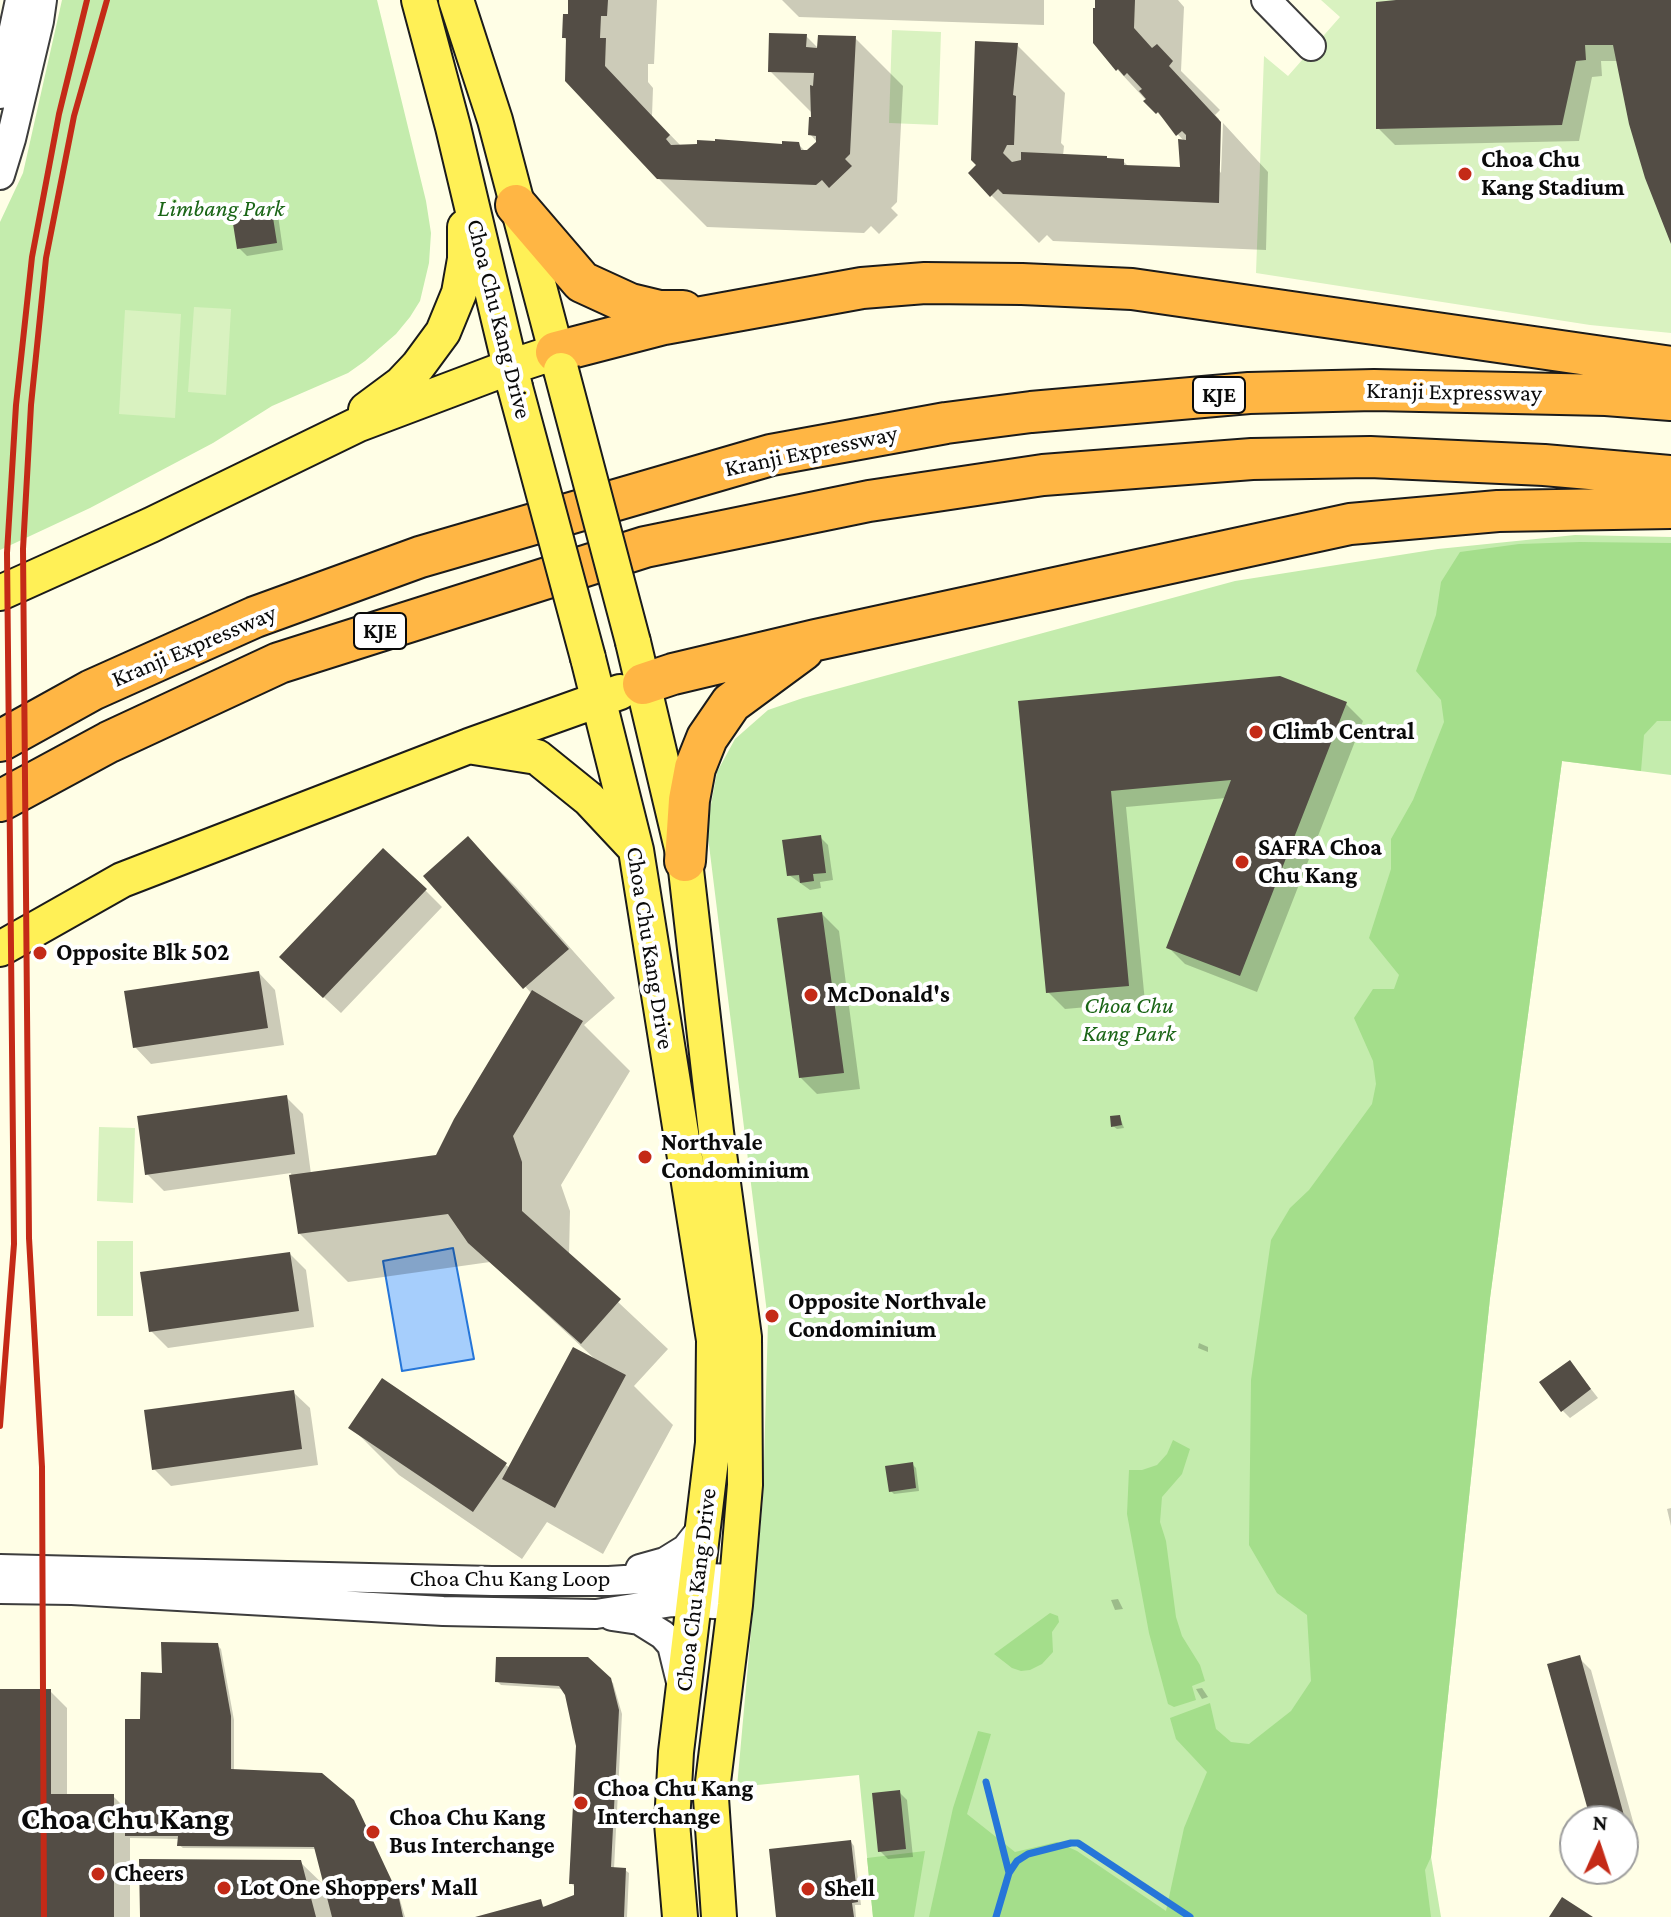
<!DOCTYPE html>
<style>
body{margin:0}
#map{position:relative;width:1671px;height:1917px;overflow:hidden;background:#fffee6;font-family:"Crimson Pro",serif}
canvas{display:block}
.north{position:absolute;left:1559px;top:1805px;width:80px;height:80px;box-sizing:border-box;background:#fff;border:2px solid #9d9d9d;border-radius:50%;rotate:3deg;font-size:22px;font-weight:700;line-height:32px;text-align:center;color:#0a0a0a}
.north::after{content:'';display:block;margin:auto;width:28px;height:36px;background:#c42a17;clip-path:polygon(50% 0,100% 100%,50% 72%,0 100%)}
</style>
<div id="map">
<canvas width="1671" height="1917"></canvas>
<div class="north">N</div>
</div>
<script>
const c = document.querySelector('canvas').getContext('2d');
c.lineJoin = 'round';
function fill(path, color) { c.fillStyle = color; c.fill(path, 'evenodd'); }
const poly = rows => new Path2D(rows.map(r => 'M' + r).join(''));
function trace(path, color, width, dash) { c.strokeStyle = color; c.lineWidth = width; c.lineCap = dash ? 'butt' : 'round'; c.setLineDash(dash || []); c.stroke(path); }
function write(font, color, halo, rows, align = 'center') {
  c.font = font + ' "Crimson Pro",serif'; c.lineWidth = 8; c.setLineDash([]); c.textBaseline = 'middle'; c.strokeStyle = halo; c.fillStyle = color; for (const [text, x, y, turn = 0] of rows) {
    c.save(); c.translate(x, y); c.rotate((+turn || 0) * Math.PI / 180); c.textAlign = isNaN(turn) ? turn : align; if (halo) c.strokeText(text, 0, 0); c.fillText(text, 0, 0); c.restore();
  }
}
fill(poly([
 [62,0,377,0,426,201,431,233,429,263,420,301,410,317,396,334,365,361,348,373,272,406,213,443,90,508,0,550,0,222,23,173],
 [1575,535,1671,537,1671,775,1562,761,1490,1298,1431,1857,1441,1917,873,1917,859,1775,737,1787,763,1498,768,1321,708,837,709,815,717,772,735,739,768,710,803,698,1235,581,1438,549]
]), '#c4ecad');
fill(poly([
 [1580,542,1671,543,1671,721,1657,721,1644,735,1641,771,1562,761,1490,1298,1431,1857,1425,1870,1431,1917,929,1917,953,1808,978,1731,991,1734,967,1814,1015,1852,1057,1842,1077,1851,1166,1911,1184,1828,1207,1772,1176,1739,1170,1718,1210,1703,1216,1729,1231,1742,1249,1744,1291,1711,1311,1681,1307,1615,1277,1593,1249,1545,1251,1380,1271,1240,1290,1208,1309,1190,1372,1104,1376,1084,1373,1061,1354,1018,1373,989,1394,989,1399,975,1369,938,1391,869,1391,839,1413,800,1444,722,1441,700,1416,671,1436,615,1441,582,1460,552,1519,544],
 [1173,1440,1190,1449,1182,1474,1162,1497,1160,1522,1166,1541,1176,1617,1182,1636,1200,1665,1205,1681,1192,1686,1196,1700,1174,1707,1168,1704,1149,1633,1127,1514,1129,1470,1142,1470,1157,1465,1167,1454],
 [1050,1613,1058,1616,1059,1622,1052,1632,1053,1652,1042,1664,1030,1670,1021,1671,1012,1668,994,1654],
 [925,1851,914,1917,873,1917,867,1858]
]), '#a4de8b');
fill(poly([
 [1321,0,1671,0,1671,333,1590,325,1256,273,1264,56,1288,76,1340,17],
 [892,30,941,32,938,125,889,123],
 [194,307,231,309,226,395,188,392],
 [125,310,181,314,175,418,119,414],
 [99,1127,135,1128,133,1203,97,1201],
 [97,1241,133,1241,133,1316,97,1316]
]), '#d9f2c0');
const water = poly([
 [453,1248,474,1359,402,1371,383,1261,453,1248]
]);
fill(water, '#a6cefc');
trace(water, '#2676d9', 2);
fill(poly([
 [570,0,657,0,654,64,648,64,648,82,653,88,652,116,681,146,784,147,798,144,806,152,818,143,810,134,813,114,770,71,806,36,819,49,855,38,903,86,897,202,891,208,898,215,879,234,871,226,864,233,707,227,658,178,564,37,570,16],
 [782,0,1044,0,1044,25,799,17],
 [1096,0,1178,0,1184,7,1181,71,1220,110,1215,115,1219,119,1218,169,1221,173,1223,123,1268,172,1266,250,1053,241,1047,235,1039,243,991,195,979,166,1017,45,1065,93,1061,143,1064,146,1063,156,1123,161,1129,167,1182,169,1185,142,1117,69],
 [1398,0,1671,0,1671,239,1618,61,1601,61,1602,76,1592,77,1579,141,1395,145,1378,128],
 [270,207,278,215,283,250,247,256,239,248],
 [1021,703,1346,704,1363,721,1257,992,1185,964,1168,947,1226,798,1126,807,1145,1002,1065,1009,1048,992],
 [820,837,828,845,833,880,820,882,821,888,810,890,789,875],
 [468,839,516,887,615,998,584,1025,630,1071,561,1185,570,1211,569,1256,668,1349,634,1386,673,1425,603,1554,547,1522,522,1559,399,1475,351,1427,382,1381,510,1468,596,1360,490,1262,348,1282,300,1234,291,1173,164,1191,147,1174,286,1097,303,1114,311,1174,437,1157,532,994,426,876],
 [425,890,442,907,341,1013,299,974],
 [822,914,839,931,860,1089,817,1094,801,1078],
 [259,973,275,990,284,1045,151,1064,135,1047],
 [1120,1117,1124,1128,1117,1129,1113,1126],
 [290,1254,306,1270,314,1327,168,1348,151,1331],
 [1199,1343,1208,1347,1208,1352,1198,1348],
 [1570,1362,1598,1398,1570,1418,1562,1410],
 [293,1392,310,1408,318,1465,171,1486,154,1469],
 [912,1464,916,1468,919,1491,894,1494,891,1491],
 [1671,1508,1671,1526,1667,1509],
 [1118,1599,1123,1609,1115,1610,1111,1600],
 [217,1645,221,1649,234,1720,234,1771,356,1806,400,1900,405,1917,142,1917,300,1862,327,1888,317,1849,183,1848,179,1845,180,1839,130,1838,130,1917,0,1917,0,1691,50,1691,67,1708,67,1796,113,1796,127,1810,142,1721,164,1675],
 [1579,1658,1591,1670,1639,1843,1623,1847,1623,1821,1593,1821],
 [588,1659,613,1683,622,1714,614,1869,625,1870,629,1873,627,1917,479,1917,540,1901,545,1908,576,1896,575,1887,571,1883,578,1746,567,1694,563,1689,501,1685,497,1681],
 [1202,1688,1208,1697,1202,1699,1196,1689],
 [899,1792,907,1800,913,1857,888,1859,880,1851],
 [851,1842,854,1846,861,1905,855,1905,856,1917,779,1917]
]), '#0003');
trace(poly([
 [986,1782,1009,1873],
 [996,1917,1009,1873,1017,1861,1028,1854,1071,1843,1078,1843,1190,1917]
]), '#2676d9', 7);
fill(poly([
 [568,0,608,0,607,16,601,16,600,38,606,38,605,66,670,135,666,139,671,145,697,144,697,140,715,141,715,139,782,144,782,141,799,142,801,150,807,150,816,142,816,136,808,135,809,117,811,117,810,85,813,86,814,73,768,72,769,33,807,34,806,47,817,48,818,35,856,36,850,154,845,159,852,166,829,188,822,180,816,185,657,179,565,81,566,38,562,38,563,14,568,14],
 [1095,0,1135,0,1134,28,1152,48,1157,44,1173,61,1169,66,1221,122,1219,203,1003,194,998,189,990,197,968,173,976,165,971,160,975,41,1018,43,1013,95,1016,96,1014,145,1007,145,1003,153,1012,162,1021,160,1021,152,1107,156,1107,158,1124,159,1124,165,1180,167,1178,139,1186,140,1186,135,1182,131,1176,136,1158,112,1156,114,1143,101,1146,99,1139,91,1142,89,1127,73,1124,76,1118,69,1116,71,1093,43,1093,8,1095,8],
 [1396,0,1671,0,1671,244,1645,178,1629,124,1613,45,1585,45,1586,60,1576,61,1562,125,1376,129,1376,2],
 [271,205,277,243,237,249,231,211],
 [1280,676,1347,702,1240,976,1166,948,1231,780,1111,791,1129,986,1046,993,1018,701],
 [821,835,826,873,813,874,814,881,800,883,799,875,787,876,782,840],
 [468,836,569,949,523,989,423,876],
 [383,848,427,889,323,998,279,957],
 [822,912,844,1073,799,1078,777,918],
 [259,971,268,1028,133,1048,124,991],
 [532,990,583,1021,513,1136,522,1162,522,1211,621,1299,581,1344,468,1243,448,1214,298,1234,289,1175,436,1155,454,1119],
 [287,1095,295,1154,145,1175,137,1116],
 [1120,1115,1122,1125,1111,1127,1110,1116],
 [290,1252,299,1311,149,1332,140,1272],
 [573,1347,626,1375,555,1508,502,1479],
 [1570,1360,1591,1389,1561,1412,1539,1382],
 [382,1378,507,1463,473,1512,348,1428],
 [294,1390,302,1449,152,1470,144,1410],
 [913,1462,916,1488,889,1492,885,1466],
 [161,1642,218,1643,231,1716,231,1769,322,1773,354,1800,398,1894,403,1917,332,1917,314,1847,177,1846,178,1836,125,1836,125,1719,140,1719,141,1672,162,1673],
 [1580,1655,1628,1830,1623,1832,1623,1821,1591,1821,1547,1664],
 [496,1657,588,1657,611,1678,619,1710,611,1867,626,1868,624,1917,475,1917,541,1899,543,1907,574,1895,574,1884,569,1884,576,1746,565,1695,559,1686,495,1682],
 [0,1689,51,1689,51,1794,114,1794,114,1917,0,1917],
 [900,1790,906,1849,878,1852,872,1793],
 [851,1840,858,1902,852,1903,854,1917,776,1917,769,1849],
 [139,1859,301,1860,316,1917,140,1917],
 [1562,1897,1593,1917,1549,1917]
]), '#534d45');
const minor = poly([
 [1266,0,1311,46],
 [0,94,20,0],
 [0,175,11,139,39,21,42,0],
 [0,1569,492,1581,609,1581,672,1577,738,1579],
 [640,1569,665,1562,686,1549,704,1526],
 [0,1589,72,1590,443,1611,596,1614,672,1602,735,1605],
 [612,1616,639,1620,663,1635,672,1645,681,1682]
]);
const major = poly([
 [419,0,453,127,515,387],
 [456,0,495,120,561,370],
 [366,410,401,384,418,366,443,332,459,293,465,259,465,227],
 [0,593,151,525,359,424,510,367,556,352],
 [633,642,685,861,716,1132,744,1337,745,1485,735,1605,711,1798,719,1917],
 [588,658,636,850,714,1340,713,1443,676,1752,672,1823,680,1917],
 [474,747,537,757,589,799,633,846],
 [0,949,122,880,469,746,620,692]
]);
const highway = poly([
 [516,205,582,282,630,304,659,311,683,311],
 [556,352,664,324,862,288,925,283,1022,284,1132,289,1671,367],
 [643,684,673,674,816,640,1350,524,1498,511,1671,508],
 [0,741,92,690,255,617,420,557,771,455,946,423,1031,412,1249,393,1374,390,1606,395,1671,400],
 [0,801,109,742,279,663,645,547,869,501,1043,475,1252,459,1370,457,1544,465,1671,476],
 [685,861,689,800,695,768,707,738,731,703,803,650]
]);
trace(minor, '#3d3d3d', 32);
trace(major, '#1b1b1b', 38);
trace(highway, '#1b1b1b', 44);
trace(minor, '#fff', 28);
trace(major, '#fff056', 34);
trace(highway, '#ffb644', 40);
trace(poly([
 [0,1426,14,1244,7,553,16,405,32,257,59,114,87,0],
 [44,1917,42,1467,29,1238,23,549,31,405,46,258,74,116,107,0]
]), '#c42a17', 6);
const majorBridge = poly([
 [561,370,633,642],
 [515,387,588,658]
]);
trace(majorBridge, '#1b1b1b', 38, []);
trace(majorBridge, '#fff056', 34);
for (const [x, y, r, color] of [
 [1465,174,8,"#c42a17"],
 [1256,732,8,"#c42a17"],
 [1242,862,8,"#c42a17"],
 [40,953,8,"#c42a17"],
 [811,995,8,"#c42a17"],
 [645,1157,8,"#c42a17"],
 [772,1316,8,"#c42a17"],
 [581,1803,8,"#c42a17"],
 [373,1832,8,"#c42a17"],
 [98,1874,8,"#c42a17"],
 [224,1888,8,"#c42a17"],
 [808,1889,8,"#c42a17"]
]) { const dot = new Path2D(); dot.arc(x, y, r, 0, 2 * Math.PI); c.fillStyle = color; c.fill(dot); trace(dot, '#fff', 3); }
for (const [x, y, w] of [
 [1219,395,52],
 [380,631,52]
]) { const box = new Path2D(); box.roundRect(x - w / 2, y - 18, w, 36, 6); c.fillStyle = '#fff'; c.fill(box); trace(box, '#0a0a0a', 2); }
write('bold 22px', '#0a0a0a', null, [
 ["KJE",1219,395],
 ["KJE",380,631]
]);
write('bold 24px', '#0a0a0a', '#fff', [
 ["Choa Chu",1481,160],
 ["Kang Stadium",1481,188],
 ["Climb Central",1272,732],
 ["SAFRA Choa",1258,848],
 ["Chu Kang",1258,876],
 ["Opposite Blk 502",56,953],
 ["McDonald's",827,995],
 ["Northvale",661,1143],
 ["Condominium",661,1171],
 ["Opposite Northvale",788,1302],
 ["Condominium",788,1330],
 ["Choa Chu Kang",597,1789],
 ["Interchange",597,1817],
 ["Choa Chu Kang",389,1818],
 ["Bus Interchange",389,1846],
 ["Cheers",114,1874],
 ["Lot One Shoppers' Mall",240,1888],
 ["Shell",824,1889]
], 'left');
write('italic 24px', '#1a6516', '#fff', [
 ["Limbang Park",221,209],
 ["Choa Chu",1129,1006],
 ["Kang Park",1129,1034]
]);
write('24px', '#0a0a0a', '#fff', [
 ["Choa Chu Kang Drive",499,319,76],
 ["Kranji Expressway",1454,392,1],
 ["Kranji Expressway",811,451,-12],
 ["Kranji Expressway",194,646,-23],
 ["Choa Chu Kang Drive",650,948,81],
 ["Choa Chu Kang Loop",510,1579],
 ["Choa Chu Kang Drive",696,1590,-83]
]);
write('bold 32px', '#0a0a0a', '#fff', [
 ["Choa Chu Kang",125,1819]
]);
</script>
